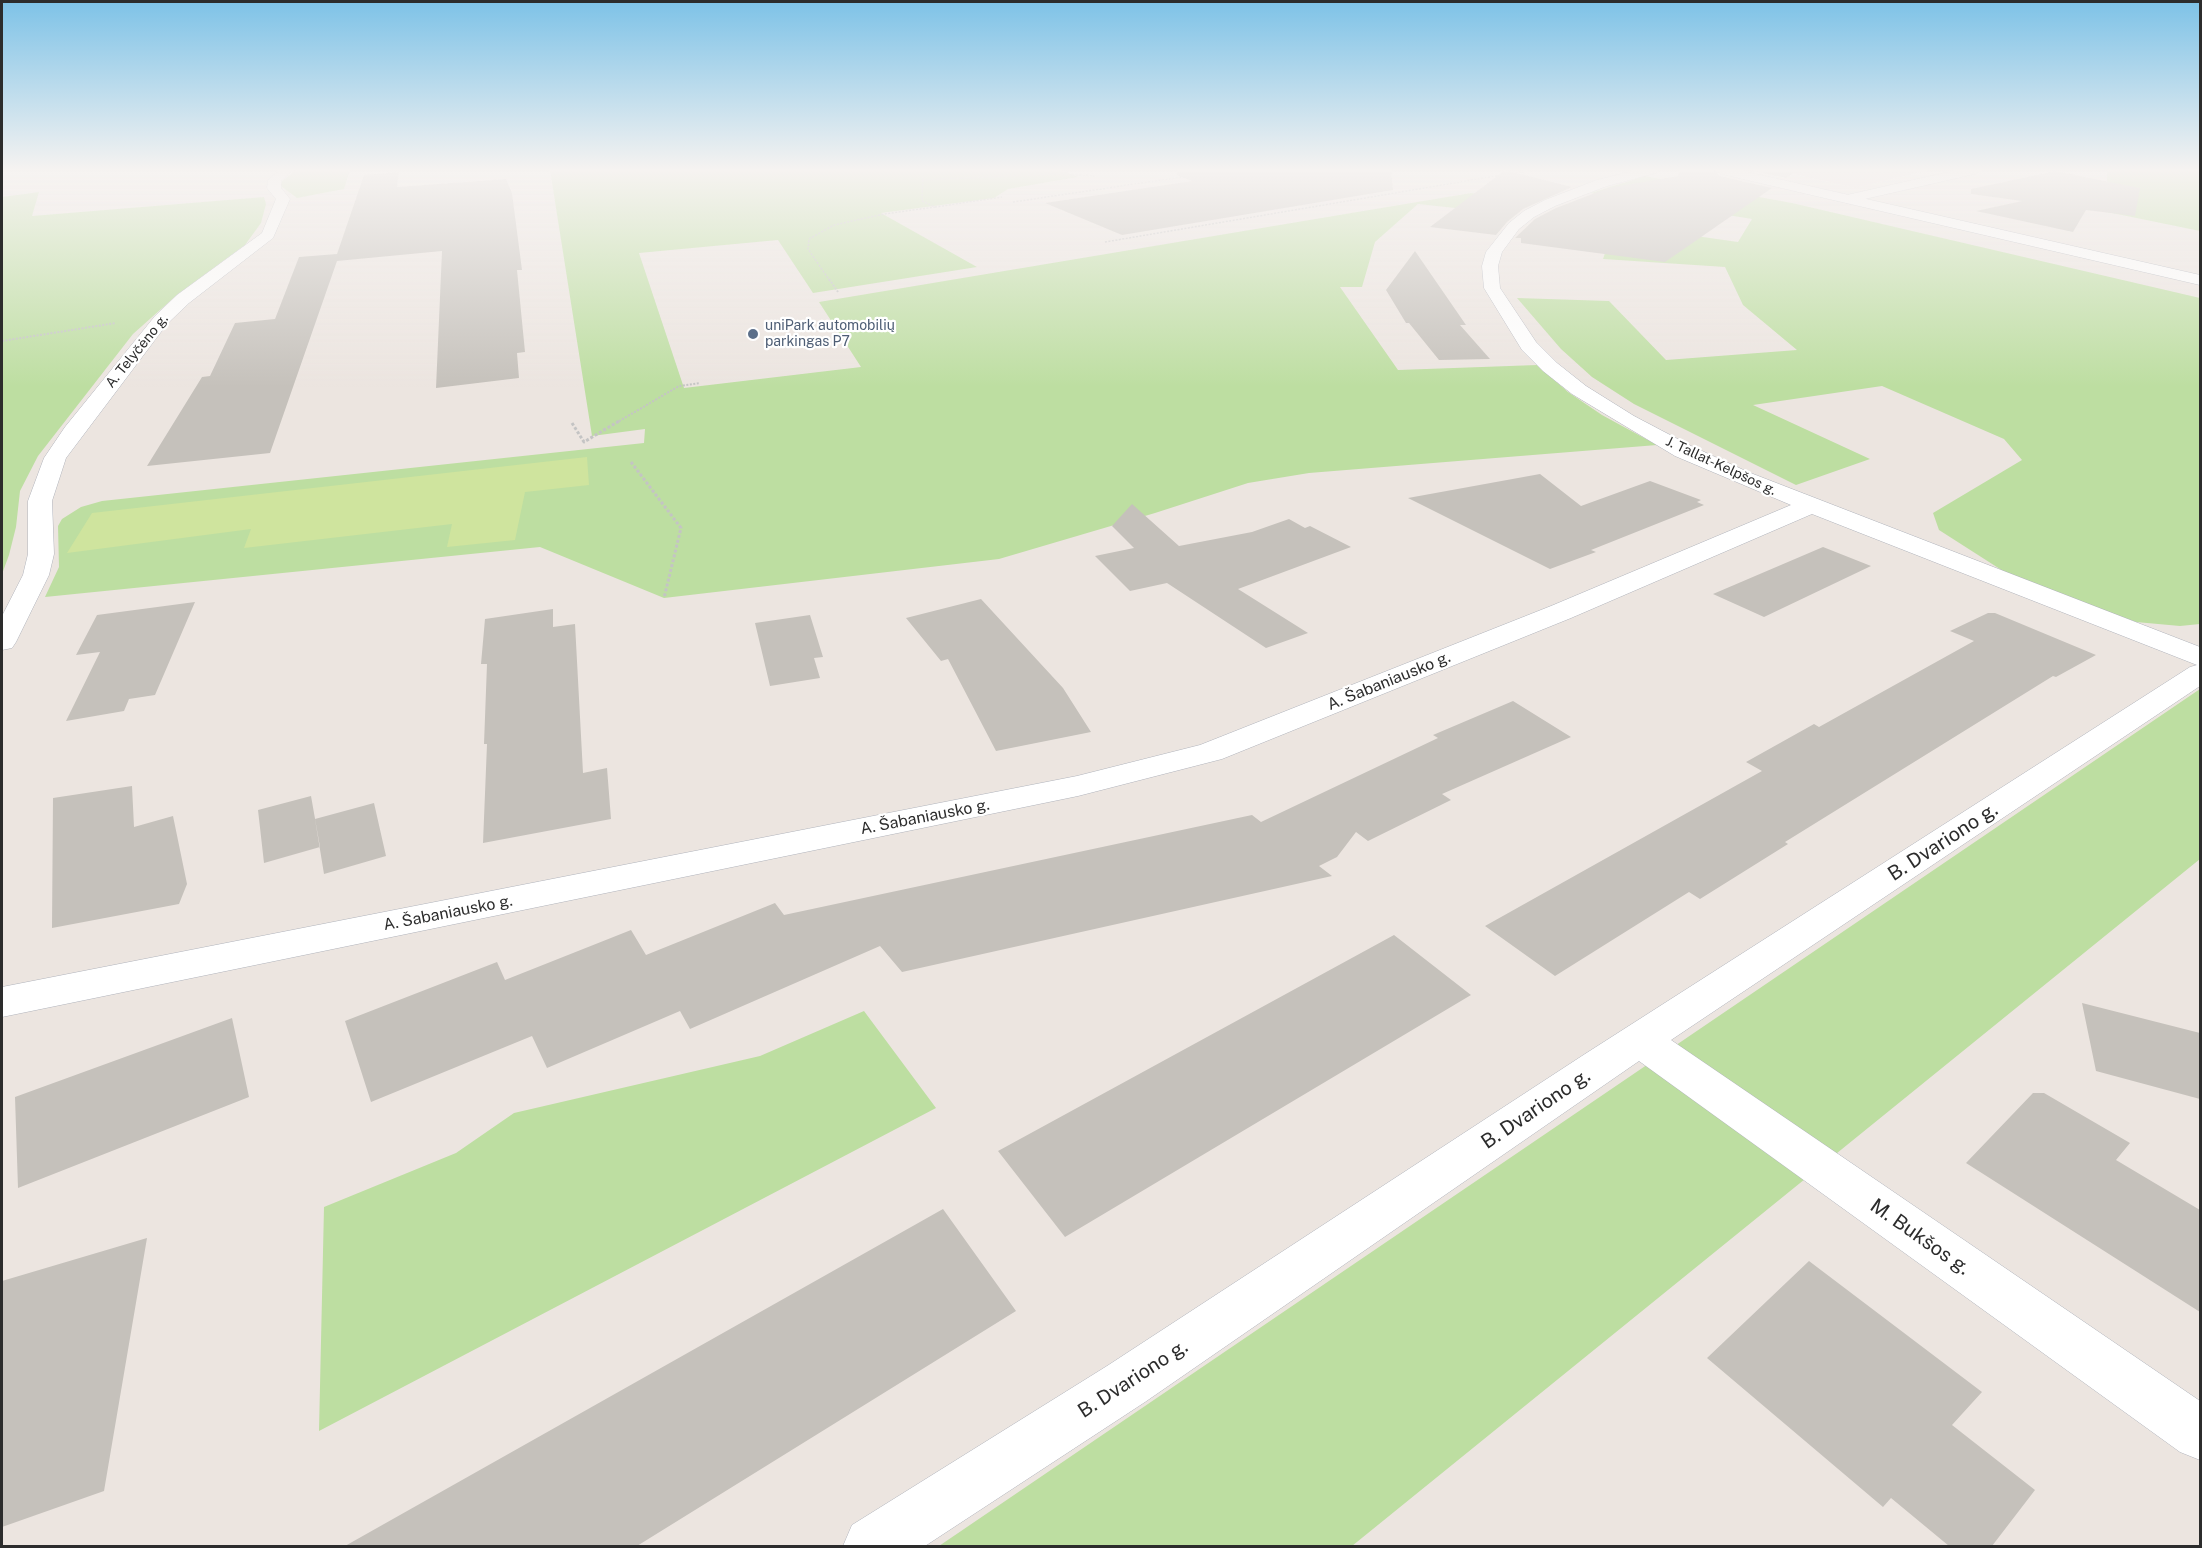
<!DOCTYPE html>
<meta charset="utf-8">
<style>
body{margin:0}
#map{position:relative;width:2202px;height:1548px;overflow:hidden;background:#ece5e0;font-family:"Public Sans",sans-serif}
canvas{display:block}
.frame{position:absolute;inset:0;border:3px solid #2c2c2c;pointer-events:none}
</style>
<div id="map">
<canvas width="2202" height="1548"></canvas>
<div class="frame"></div>
</div>
<script>
const c = document.querySelector('canvas').getContext('2d');
c.lineJoin = 'round';
function fill(path, color) { c.fillStyle = color; c.fill(path, 'evenodd'); }
const poly = rows => new Path2D(rows.map(r => 'M' + r).join(''));
function trace(path, color, width, dash) { c.strokeStyle = color; c.lineWidth = width; c.lineCap = dash ? 'butt' : 'round'; c.setLineDash(dash || []); c.stroke(path); }
function write(font, color, halo, rows, align = 'center') {
  c.font = font + ' "Public Sans",sans-serif'; c.lineWidth = 4.5; c.setLineDash([]); c.textBaseline = 'middle'; c.strokeStyle = halo; c.fillStyle = color; for (const [text, x, y, turn = 0] of rows) {
    c.save(); c.translate(x, y); c.rotate((+turn || 0) * Math.PI / 180); c.textAlign = isNaN(turn) ? turn : align; if (halo) c.strokeText(text, 0, 0); c.fillText(text, 0, 0); c.restore();
  }
}
fill(poly([
 [1777,170,1929,170,1855,188]
]), '#f2dee2');
fill(poly([
 [296,170,350,170,344,189,297,198,281,186,282,181],
 [550,170,1060,170,1078,177,1008,189,994,198,881,213,977,267,813,293,778,240,639,253,684,388,861,367,819,302,1471,193,1487,195,1492,212,1418,204,1375,242,1362,287,1340,287,1398,370,1537,365,1568,392,1602,415,1657,445,1309,473,1248,483,1155,513,999,559,664,598,540,547,45,597,59,567,58,526,62,519,81,507,102,501,644,443,645,429,592,436],
 [2107,170,2200,170,2200,231,2107,212],
 [1645,176,1792,203,2200,298,2200,624,2180,626,2136,622,2014,578,1939,530,1933,513,2022,460,2004,439,1882,386,1753,405,1870,459,1796,485,1634,404,1592,377,1561,349,1517,298,1609,301,1666,360,1797,350,1743,305,1725,267,1603,259,1607,247,1626,226,1738,242,1752,219,1591,193],
 [39,192,32,216,264,197,266,204,261,223,245,245,178,294,133,334,38,456,20,491,16,527,9,555,2,574,2,197],
 [2200,689,2200,859,1352,1546,939,1546],
 [864,1011,936,1108,319,1431,324,1207,456,1153,514,1113,760,1056]
]), '#bddea1');
fill(poly([
 [587,457,589,485,525,492,515,540,447,547,452,524,244,548,251,529,67,553,92,513]
]), '#cfe49e');
fill(poly([
 [1177,170,1391,170,1393,190,1122,235,1045,203,1192,181,1177,175],
 [1505,170,1572,187,1523,209,1507,222,1496,235,1430,227],
 [1679,170,1713,170,1720,176,1772,188,1665,262,1521,243,1521,238,1515,238,1535,219,1556,208,1608,188,1678,176],
 [1750,170,1798,170,1786,178],
 [2055,171,2140,188,2135,216,2086,210,2073,232,1976,211,2022,201,1971,194,1971,189],
 [399,172,397,187,506,179,512,193,522,270,517,270,525,352,517,353,519,378,436,388,442,251,337,261,270,453,147,466,202,377,210,376,235,323,275,319,299,257,337,254,364,175],
 [1415,251,1466,325,1460,325,1490,359,1439,360,1409,323,1406,323,1386,290],
 [1540,474,1581,506,1650,481,1701,500,1697,502,1704,505,1591,550,1596,552,1550,569,1408,498],
 [1132,504,1179,546,1252,532,1289,519,1305,528,1310,526,1351,547,1238,589,1308,633,1266,648,1167,583,1130,591,1095,556,1134,548,1112,526],
 [1823,547,1871,566,1764,617,1713,594],
 [981,599,1063,688,1091,732,996,751,948,659,941,661,906,618],
 [195,602,155,695,129,699,124,711,66,721,100,652,76,655,97,615],
 [553,609,553,627,575,624,583,773,607,768,611,819,483,843,487,744,484,744,487,664,481,664,485,619],
 [1988,613,1995,613,2096,655,2056,677,2053,676,1785,842,1788,844,1700,899,1689,892,1555,976,1485,926,1762,771,1746,762,1814,724,1819,727,1974,641,1950,631],
 [810,615,823,657,814,658,820,678,770,686,755,623],
 [1513,701,1571,737,1442,794,1451,800,1368,841,1356,832,1337,857,1319,866,1332,876,902,972,880,946,690,1029,680,1011,547,1068,532,1036,371,1102,345,1021,497,962,505,980,631,930,646,955,775,903,784,915,1252,815,1261,822,1438,738,1433,735],
 [132,786,134,827,173,816,187,884,179,904,52,928,53,798],
 [311,796,320,847,264,863,258,810],
 [374,803,386,856,324,874,315,819],
 [1394,935,1471,995,1065,1237,998,1151],
 [2082,1003,2200,1033,2200,1099,2096,1071],
 [232,1018,249,1097,18,1188,15,1097],
 [2033,1093,2044,1093,2130,1143,2116,1160,2200,1210,2200,1312,1966,1163],
 [943,1209,1016,1311,637,1546,345,1546],
 [147,1238,104,1491,2,1527,2,1281],
 [1809,1261,1982,1392,1952,1425,2035,1490,1992,1546,1949,1546,1891,1498,1883,1507,1707,1358]
]), '#c5c1bb');
const street = poly([
 [279,170,293,170,281,181,281,188,290,199,273,238,189,303,167,324,66,458,52,501,54,554,49,575,16,642,12,648,2,650,2,616,23,575,28,554,28,501,44,458,65,427,155,316,177,295,262,233,276,199,267,188,268,180,279,170],
 [1636,170,1658,170,1656,173,1607,186,1555,206,1534,217,1519,229,1502,252,1498,266,1500,288,1536,342,1557,363,1586,386,1634,416,1691,446,1748,472,2200,647,2200,686,1671,1040,2200,1401,2200,1460,2180,1452,1639,1061,1145,1402,925,1546,843,1546,852,1525,1107,1366,1585,1054,2190,667,2197,665,1812,514,1571,618,1222,759,1078,796,2,1017,2,987,1077,776,1200,745,1551,606,1791,505,1675,456,1572,394,1543,371,1522,350,1484,288,1482,266,1486,252,1509,223,1524,211,1545,200,1597,180,1636,170],
 [1957,170,1981,170,1975,174,1847,203,1840,199,1847,195,1957,170]
]);
const secondary = poly([
 [1715,170,1739,170,2200,275,2200,285,1721,174,1715,170]
]);
trace(street, '#b0b3bb', 1);
trace(secondary, '#b0b3bb', 1);
trace(poly([
 [922,180,1051,174,1096,176],
 [1013,202,1209,173,1200,170],
 [935,207,1002,197],
 [1105,242,1531,170],
 [830,281,808,249,809,239,834,225,884,214,935,207,922,201,923,170]
]), '#c4c4c4', 1.5, [2, 1.5]);
trace(poly([
 [829,279,838,292],
 [2,341,116,323],
 [616,423,679,386,700,383]
]), '#c4c4c4', 2, [2, 1.5]);
trace(poly([
 [572,423,584,442,619,421],
 [631,462,681,528,664,598]
]), '#c4c4c4', 3, [3, 2]);
fill(street, '#fff');
fill(secondary, '#fff');
const sky = c.createLinearGradient(0, 0, 0, 387);
sky.addColorStop(0, '#7dc2e7');
sky.addColorStop(0.44, '#f6f3f1');
sky.addColorStop(1, '#f6f3f100');
c.fillStyle = sky;
c.fillRect(0, 0, 2202, 387);
for (const [x, y, r, color] of [
 [753,334,6,"#5c6f8a"]
]) { const dot = new Path2D(); dot.arc(x, y, r, 0, 2 * Math.PI); c.fillStyle = color; c.fill(dot); trace(dot, '#fff', 2); }
write('14px', '#4e5e75', '#fff', [
 ["uniPark automobilių",765,326],
 ["parkingas P7",765,342]
], 'left');
write('14px', '#2c2c2c', '#fff', [
 ["A. Telyčėno g.",137,351,-51],
 ["J. Tallat-Kelpšos g.",1721,466,25]
]);
write('16px', '#2c2c2c', '#fff', [
 ["A. Šabaniausko g.",1389,681,-22],
 ["A. Šabaniausko g.",925,817,-11],
 ["A. Šabaniausko g.",448,913,-11]
]);
write('20px', '#2c2c2c', '#fff', [
 ["B. Dvariono g.",1943,842,-33],
 ["B. Dvariono g.",1536,1109,-34],
 ["M. Bukšos g.",1920,1237,35],
 ["B. Dvariono g.",1133,1379,-33]
]);
</script>
